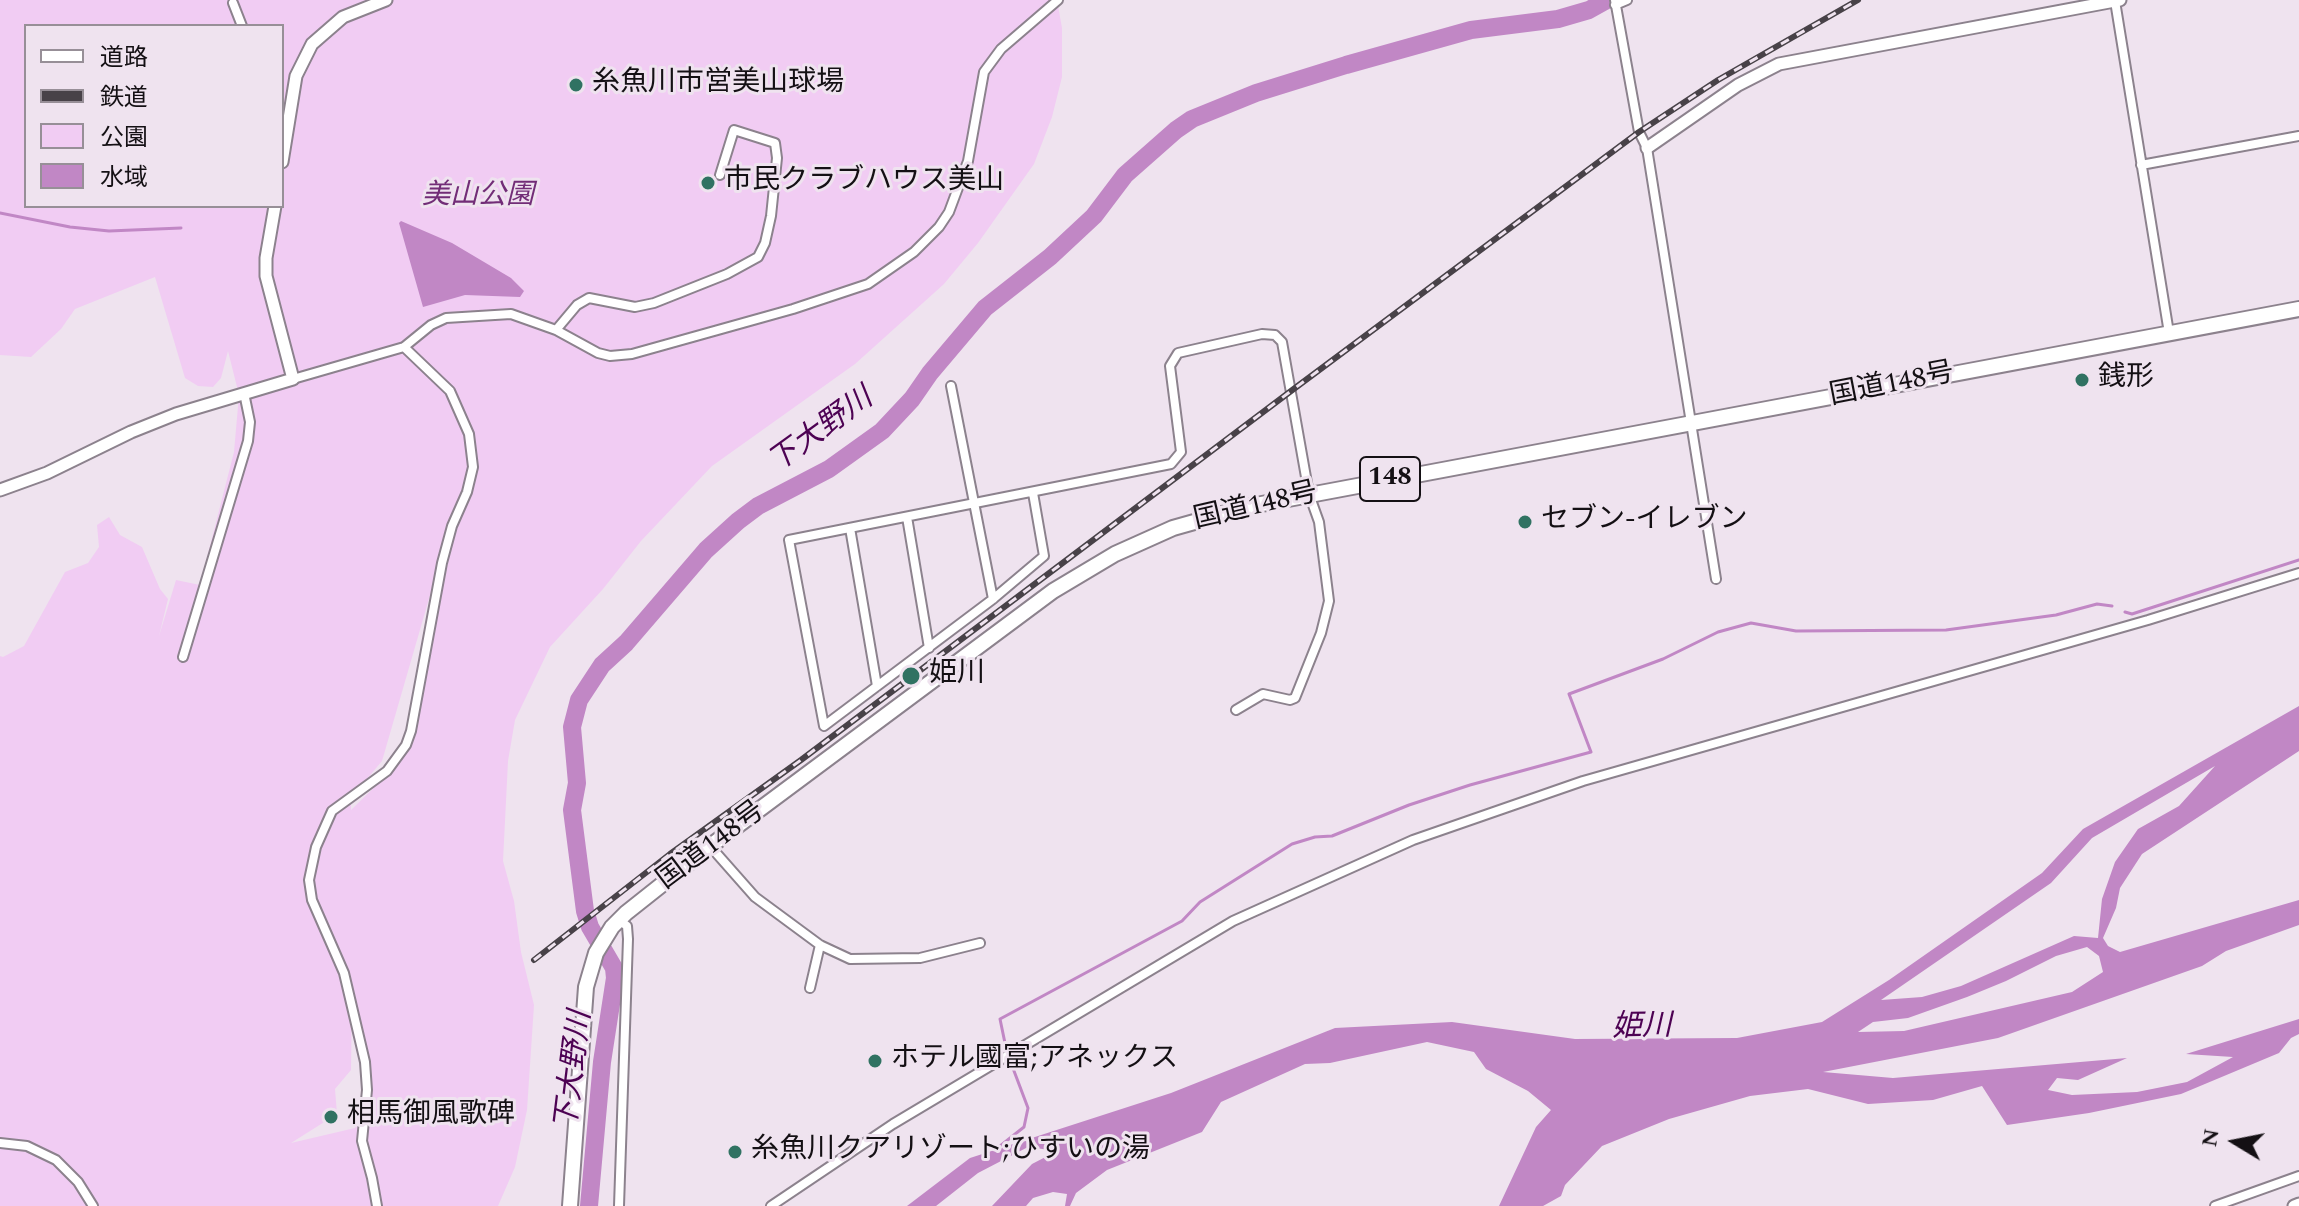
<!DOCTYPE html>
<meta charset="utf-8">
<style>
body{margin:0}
#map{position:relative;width:2299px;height:1206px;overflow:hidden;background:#efe3ef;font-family:Spectral,"Noto Sans JP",serif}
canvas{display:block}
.legend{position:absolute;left:24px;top:24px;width:260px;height:184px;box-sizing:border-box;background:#efe3ef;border:2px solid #978f97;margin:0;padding:10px 14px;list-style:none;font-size:24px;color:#141014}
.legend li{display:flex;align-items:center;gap:16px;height:40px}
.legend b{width:40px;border:2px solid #978f97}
.north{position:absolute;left:2195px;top:1102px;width:80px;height:80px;-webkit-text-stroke:6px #efe3ef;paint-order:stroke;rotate:280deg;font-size:22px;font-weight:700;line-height:32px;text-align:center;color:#141014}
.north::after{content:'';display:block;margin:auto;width:28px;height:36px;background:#141014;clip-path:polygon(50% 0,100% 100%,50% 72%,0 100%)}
</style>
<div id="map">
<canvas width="2299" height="1206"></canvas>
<ul class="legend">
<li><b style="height:10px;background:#fff"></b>道路</li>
<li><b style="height:10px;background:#484248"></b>鉄道</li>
<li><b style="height:22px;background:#f1ccf3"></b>公園</li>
<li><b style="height:22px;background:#c187c5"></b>水域</li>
</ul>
<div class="north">N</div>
</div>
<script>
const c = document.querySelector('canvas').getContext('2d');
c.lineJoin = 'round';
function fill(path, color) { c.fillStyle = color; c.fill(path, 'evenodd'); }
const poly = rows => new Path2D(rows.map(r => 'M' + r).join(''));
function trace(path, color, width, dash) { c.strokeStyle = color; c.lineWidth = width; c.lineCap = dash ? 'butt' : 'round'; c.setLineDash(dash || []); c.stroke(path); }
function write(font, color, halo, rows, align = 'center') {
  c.font = font + ' Spectral,"Noto Sans JP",serif'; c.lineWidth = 6; c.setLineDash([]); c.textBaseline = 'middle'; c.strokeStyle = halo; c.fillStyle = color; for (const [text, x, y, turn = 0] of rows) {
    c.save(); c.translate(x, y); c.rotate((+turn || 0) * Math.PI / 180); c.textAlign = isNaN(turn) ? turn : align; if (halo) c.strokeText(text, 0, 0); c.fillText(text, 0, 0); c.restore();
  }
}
fill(poly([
 [0,0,1057,0,1062,28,1062,77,1052,117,1034,164,978,243,944,284,855,364,712,466,641,541,603,589,550,647,515,720,508,761,503,861,514,901,521,952,534,1005,527,1110,515,1167,498,1206,0,1206,0,656,3,657,24,646,65,572,88,563,99,547,97,525,109,517,120,535,142,547,160,589,168,599,159,636,176,580,200,585,234,452,239,395,228,351,221,378,213,387,198,386,185,378,155,277,75,309,61,329,31,357,0,355],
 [26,26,282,26,282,206,26,206],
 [452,542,415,731,407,750,394,768,351,810,351,798,382,761,437,571],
 [352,994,366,1048,370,1083,366,1112,355,1128,291,1143,337,1114,335,1089,351,1070]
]), '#f1ccf3');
fill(poly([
 [401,221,452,243,511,278,524,291,520,297,465,295,423,307,399,223],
 [2299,706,2299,751,2142,854,2120,888,2116,908,2103,938,2108,946,2120,952,2299,900,2299,925,2226,951,2202,966,1998,1038,1823,1072,1893,1078,2127,1058,2078,1080,2057,1078,2048,1090,2072,1095,2137,1092,2187,1082,2233,1057,2186,1054,2299,1019,2299,1034,2291,1038,2279,1053,2181,1094,2089,1113,2007,1125,1982,1086,1933,1100,1868,1104,1808,1089,1750,1096,1669,1119,1602,1146,1565,1185,1561,1196,1543,1206,1499,1206,1536,1127,1551,1110,1528,1091,1486,1069,1474,1052,1427,1042,1330,1063,1305,1064,1221,1102,1202,1132,1107,1170,1076,1193,1070,1206,1065,1206,1067,1194,1053,1192,1033,1198,1026,1206,992,1206,1032,1164,1057,1151,1028,1147,978,1173,936,1206,907,1206,970,1158,1171,1093,1335,1028,1452,1022,1575,1039,1737,1038,1822,1022,1889,980,2042,873,2083,829],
 [2215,766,2179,806,2138,829,2115,862,2102,899,2098,938,2074,936,1961,986,1922,997,1881,1000,2051,883,2092,838],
 [2087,947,2099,956,2103,972,2072,992,1904,1031,1858,1032,1873,1022,1908,1018,1967,997,2006,981,2056,956]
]), '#c187c5');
trace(poly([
 [0,213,70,227,109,231,181,228],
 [2125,612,2132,614,2299,560],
 [1006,1048,1000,1019,1182,921,1200,902,1292,844,1315,837,1332,836,1409,805,1470,785,1591,752,1569,694,1663,659,1718,632,1751,623,1796,631,1946,630,2056,615,2097,604,2112,606],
 [995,1150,1024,1127,1028,1108,1011,1063]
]), '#c187c5', 3);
trace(poly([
 [589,1206,602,1062,615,978,614,968,590,927,585,911,572,810,577,783,572,727,579,700,602,665,626,643,706,550,738,521,758,506,829,469,882,431,912,399,930,373,985,308,1050,257,1094,216,1125,175,1176,130,1192,119,1256,93,1346,65,1471,30,1558,19,1589,10,1607,0]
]), '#c187c5', 18);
const street = poly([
 [1615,0,1639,132,1647,148,1716,579],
 [2115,1,2169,333],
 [233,3,242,26],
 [1615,5,1627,0],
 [2141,165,2299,136],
 [556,330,577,305,589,298,635,307,654,303,727,274,758,257,765,243,771,216,777,158,775,143,734,130,720,175],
 [293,379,404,347,431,325,446,318,511,314,556,330,598,353,610,356,632,354,793,309,868,284,914,252,939,227,949,212,968,161,984,72,1001,49,1058,0],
 [951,386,993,599],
 [1033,493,1044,556,993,599,824,726,789,540,1171,464,1181,452,1170,366,1178,353,1262,334,1275,335,1282,342,1309,494,1319,522,1329,601,1321,633,1295,698,1290,700,1263,694,1236,710],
 [907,517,929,648],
 [850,528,877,686],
 [183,657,248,441,250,422,244,393],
 [710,846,755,897,820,945,850,959,920,958,980,943],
 [619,920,627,926,628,939,619,1206],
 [810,988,820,945],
 [0,1143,27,1146,56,1160,78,1182,93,1206],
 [377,1206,372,1178,362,1141,367,1090,365,1062,344,973,312,900,309,880,316,847,332,811,387,771,406,745,411,731,442,563,452,526,467,492,473,467,469,434,450,391,404,347],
 [771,1206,893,1124,1233,921,1413,840,1583,781,2148,620,2299,573],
 [2215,1206,2299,1176]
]);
const secondary = poly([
 [1647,148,1738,85,1779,64,2120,0],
 [282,162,296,76,312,44,343,17,386,0],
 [0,490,47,473,131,432,176,414,293,379,266,276,266,258,275,206],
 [2294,1206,2299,1204]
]);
const highway = poly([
 [570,1206,586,987,596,953,612,927,626,913,713,844,1053,591,1115,554,1173,528,1251,506,2299,309]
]);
trace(street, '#8c828d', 12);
trace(secondary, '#8c828d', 15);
trace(highway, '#8c828d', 18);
trace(street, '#fff', 8);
trace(secondary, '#fff', 11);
trace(highway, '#fff', 14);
const rail = poly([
 [534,960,670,854,801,760,1291,391,1639,132,1718,80,1858,0]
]);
trace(rail, '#484248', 6);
trace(rail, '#efe3ef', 3, [9]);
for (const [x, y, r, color] of [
 [576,85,8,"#307262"],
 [708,183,8,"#307262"],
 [2082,380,8,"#307262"],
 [1525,522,8,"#307262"],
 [911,676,10,"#307262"],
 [875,1061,8,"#307262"],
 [331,1117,8,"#307262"],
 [735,1152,8,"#307262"]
]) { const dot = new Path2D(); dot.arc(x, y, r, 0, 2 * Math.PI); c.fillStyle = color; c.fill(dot); trace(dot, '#efe3ef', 3); }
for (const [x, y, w] of [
 [1390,479,60]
]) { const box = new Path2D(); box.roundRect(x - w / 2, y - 22, w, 44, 6); c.fillStyle = '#efe3ef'; c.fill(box); trace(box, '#141014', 2); }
write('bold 26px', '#141014', null, [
 ["148",1390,479]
]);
write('28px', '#141014', '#efe3ef', [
 ["糸魚川市営美山球場",592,85],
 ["市民クラブハウス美山",724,183],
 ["銭形",2098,380],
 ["セブン-イレブン",1541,522],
 ["姫川",929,676],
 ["ホテル國富;アネックス",891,1061],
 ["相馬御風歌碑",347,1117],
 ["糸魚川クアリゾート;ひすいの湯",751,1152]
], 'left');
write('italic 28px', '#722d77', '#efe3ef', [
 ["美山公園",478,198]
]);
write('28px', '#141014', '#efe3ef', [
 ["国道148号",1892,386,-11],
 ["国道148号",1256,508,-13],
 ["国道148号",712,847,-37]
]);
write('italic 30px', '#4d0253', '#efe3ef', [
 ["下大野川",822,432,-36],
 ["姫川",1642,1029,-1],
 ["下大野川",576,1071,-83]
]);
</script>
